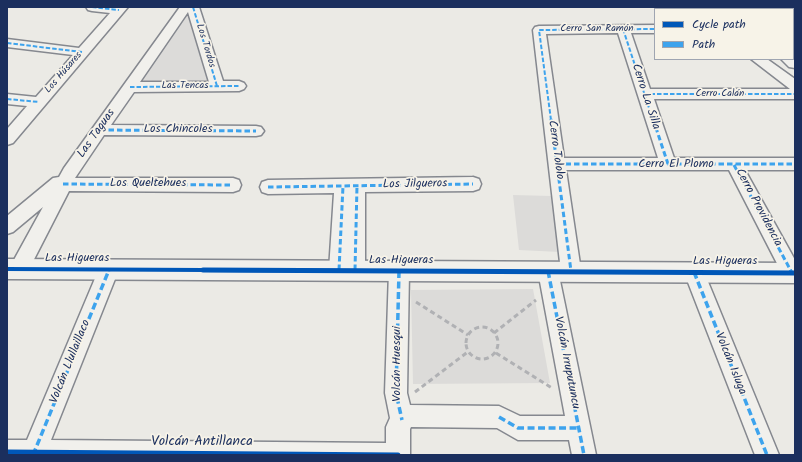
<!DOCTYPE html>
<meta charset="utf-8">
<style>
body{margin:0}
#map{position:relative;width:802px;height:462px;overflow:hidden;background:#ebeae5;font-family:Kalam,sans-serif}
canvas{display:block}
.frame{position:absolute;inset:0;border:8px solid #1b2f5e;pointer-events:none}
.legend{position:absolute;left:654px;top:8px;width:140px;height:52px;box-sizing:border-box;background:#f7f3e8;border:1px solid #9fa5b1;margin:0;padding:5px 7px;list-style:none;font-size:12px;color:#1b2f5e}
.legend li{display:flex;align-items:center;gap:8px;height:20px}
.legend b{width:20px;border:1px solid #9fa5b1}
</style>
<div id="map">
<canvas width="802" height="462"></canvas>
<div class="frame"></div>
<ul class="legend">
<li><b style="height:5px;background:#0057b8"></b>Cycle path</li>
<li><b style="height:5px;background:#3da3ed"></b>Path</li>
</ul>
</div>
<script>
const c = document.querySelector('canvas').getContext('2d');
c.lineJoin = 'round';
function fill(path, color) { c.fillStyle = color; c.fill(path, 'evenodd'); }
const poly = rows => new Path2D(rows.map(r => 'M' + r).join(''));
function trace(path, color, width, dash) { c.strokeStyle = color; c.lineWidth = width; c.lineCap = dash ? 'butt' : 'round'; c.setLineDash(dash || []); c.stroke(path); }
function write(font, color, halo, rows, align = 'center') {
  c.font = font + ' Kalam,sans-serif'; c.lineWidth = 3.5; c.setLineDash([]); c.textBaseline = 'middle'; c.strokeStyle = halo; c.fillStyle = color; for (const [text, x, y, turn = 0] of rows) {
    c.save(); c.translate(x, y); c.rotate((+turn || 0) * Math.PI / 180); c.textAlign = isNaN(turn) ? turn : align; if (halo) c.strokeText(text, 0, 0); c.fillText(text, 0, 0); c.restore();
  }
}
fill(poly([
 [189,12,209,82,139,82],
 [513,195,551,196,560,252,519,250],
 [533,289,550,383,413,384,411,290]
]), '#dcdbd9');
fill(poly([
 [754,7,768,7,769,9,755,9,754,7],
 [793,25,795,26,795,35,793,34,793,25]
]), '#bbbec3');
const minor = poly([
 [86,7,128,7,13,143,7,145,7,129,27,106,7,104,7,94,36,97,73,55,7,47,7,39,79,48,110,13,92,11,88,10,86,7],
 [180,7,199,7,223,81,239,81,244,83,246,86,244,89,239,91,134,92,111,125,256,126,261,127,264,131,261,135,256,136,104,135,75,178,233,178,239,180,241,185,239,190,233,192,69,191,26,275,19,277,12,275,9,269,43,207,13,232,7,234,7,216,53,178,59,177,64,168,180,7],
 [188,12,209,82,140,82,188,12],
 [655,25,655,33,631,33,650,89,790,89,751,59,767,59,795,79,795,99,654,99,674,158,795,158,795,170,745,170,795,260,795,280,792,282,785,279,729,170,566,170,581,271,578,277,571,279,564,277,561,271,533,30,535,27,539,26,655,25],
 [618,33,658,158,564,158,546,34,618,33],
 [473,177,479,179,481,184,479,189,473,191,365,192,365,270,362,276,355,278,348,276,347,273,346,276,339,278,332,276,329,270,334,193,268,194,262,192,260,187,262,182,268,180,473,177],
 [109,261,116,263,119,269,51,440,386,443,386,427,390,418,385,393,389,271,392,265,399,263,406,265,409,271,407,393,410,405,499,406,520,416,565,416,538,271,541,265,548,263,555,265,558,271,596,455,572,455,569,440,518,440,497,428,411,427,410,429,410,455,7,455,7,440,27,440,99,269,102,263,109,261],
 [694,264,701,266,704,272,779,455,755,455,684,272,687,266,694,264]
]);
const tertiary = poly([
 [7,259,795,263,795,283,7,279,7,259]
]);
const secondary = poly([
 [709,7,725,7,726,9,710,9,709,7],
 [793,55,795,55,795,68,789,67,781,59,793,59,793,55]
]);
trace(minor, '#85888f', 3);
trace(tertiary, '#85888f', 3);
trace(secondary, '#85888f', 3);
trace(poly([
 [416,302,468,335],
 '466 343a16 16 0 1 1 32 0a16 16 0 1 1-32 0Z',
 [494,333,536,300],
 [496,353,552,388],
 [415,392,469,351]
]), '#b0b1b4', 3, [5, 3.5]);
fill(minor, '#f1f0ec');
fill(tertiary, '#f1f0ec');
fill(secondary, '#f1f0ec');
trace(poly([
 [92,7,119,10],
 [193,7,217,86],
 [623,29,653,120],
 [7,43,82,52],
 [130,87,239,86],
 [644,94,795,94],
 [7,99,39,102],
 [551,120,539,30,655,29]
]), '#3da3ed', 2, [4.5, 2]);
trace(poly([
 [551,119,571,271],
 [653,119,668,164],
 [100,130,256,131],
 [557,164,795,164],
 [734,165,791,271],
 [63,184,233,185],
 [268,187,473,184],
 [339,270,343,186],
 [355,270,357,186],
 [108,271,109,269]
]), '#3da3ed', 3, [5.5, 3]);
trace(poly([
 [790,270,792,273],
 [399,271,396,393,402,420],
 [548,271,584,455],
 [694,272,767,455],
 [499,417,518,428,579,428],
 [33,455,109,270]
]), '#3da3ed', 3.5, [7, 3.5]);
trace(poly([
 [7,269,400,271]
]), '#0057b8', 4);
trace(poly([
 [203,270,795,273],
 [7,452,398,455]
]), '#0057b8', 5);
write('10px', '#1b2f5e', '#f7f3e8', [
 ["Cerro San Ramón",597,29],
 ["Los Tordos",205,46,73],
 ["Los Húsares",64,73,-49],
 ["Las Tencas",185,86],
 ["Cerro Calán",720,94]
]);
write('12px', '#1b2f5e', '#f7f3e8', [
 ["Cerro La Silla",645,97,72],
 ["Los Chincoles",178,130],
 ["Las Taguas",97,134,-55],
 ["Cerro Tololo",555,150,82],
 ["Cerro El Plomo",676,165],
 ["Los Queltehues",148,184],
 ["Los Jilgueros",415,185,-1],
 ["Cerro Providencia",758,208,62],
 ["Las Higueras",77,259],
 ["Las Higueras",401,261],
 ["Las Higueras",725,262],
 ["Volcán Llullaillaco",71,362,-68],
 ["Volcán Irruputuncu",566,363,79],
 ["Volcán Huesqui",398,364,-90],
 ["Volcán Isluga",730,364,68]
]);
write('14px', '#1b2f5e', '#f7f3e8', [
 ["Volcán Antillanca",202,443]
]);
</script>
